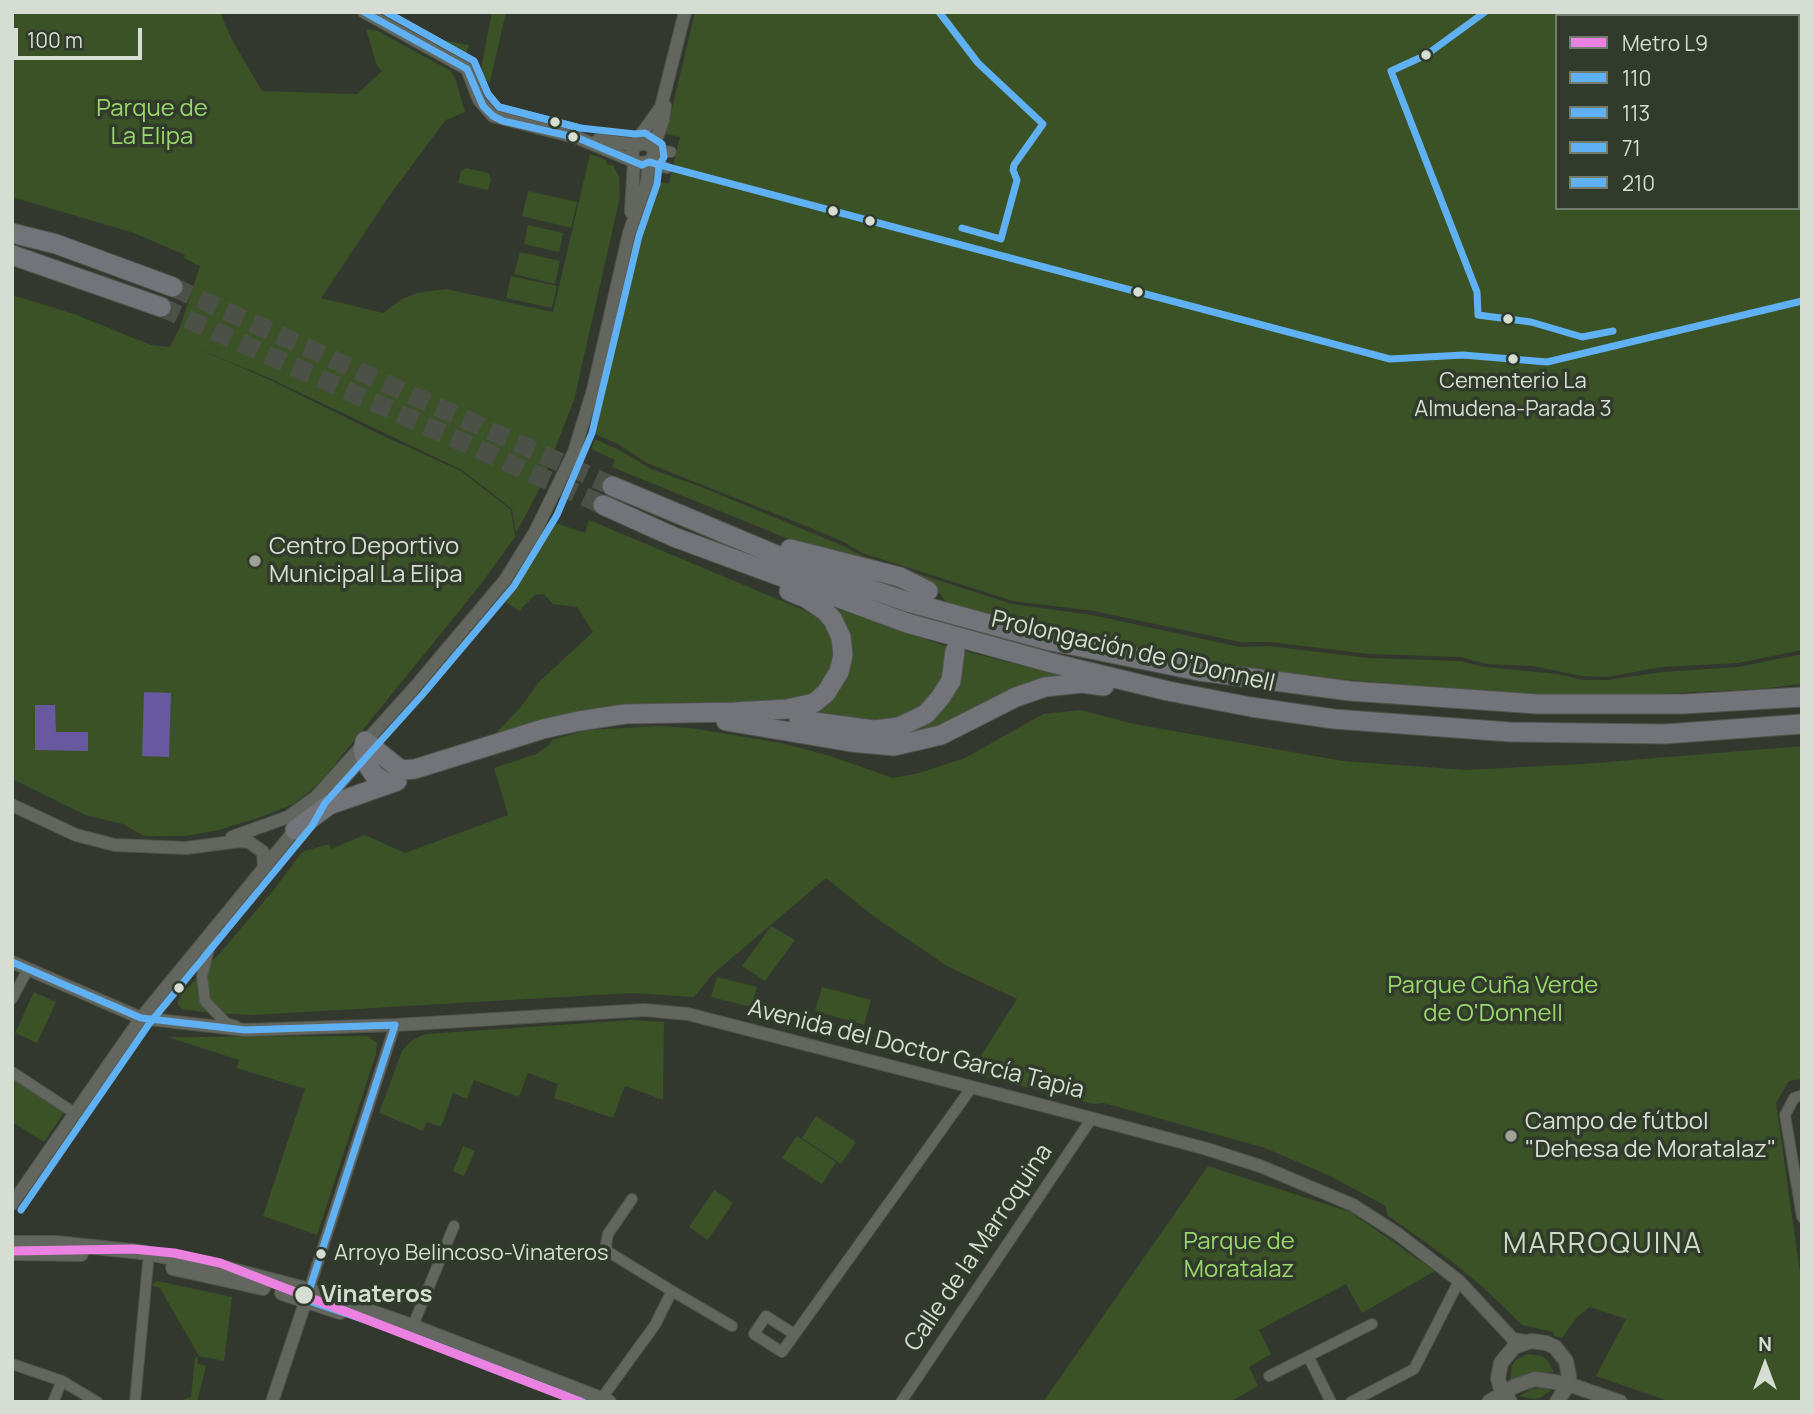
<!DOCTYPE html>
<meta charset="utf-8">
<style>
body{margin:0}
#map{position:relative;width:1814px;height:1414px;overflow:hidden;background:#32382e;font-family:Manrope,sans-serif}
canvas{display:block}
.frame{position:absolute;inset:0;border:14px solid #d6ddd2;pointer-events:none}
.legend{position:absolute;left:1555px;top:14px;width:245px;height:196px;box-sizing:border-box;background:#313b2b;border:2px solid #737c6e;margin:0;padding:9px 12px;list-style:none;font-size:21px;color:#d6ddd2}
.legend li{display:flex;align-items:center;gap:14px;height:35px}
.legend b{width:35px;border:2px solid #737c6e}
.north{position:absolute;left:1730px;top:1330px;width:70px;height:70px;-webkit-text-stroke:5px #313b2b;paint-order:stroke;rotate:0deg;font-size:19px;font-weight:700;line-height:28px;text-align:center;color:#d6ddd2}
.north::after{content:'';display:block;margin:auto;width:24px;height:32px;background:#d6ddd2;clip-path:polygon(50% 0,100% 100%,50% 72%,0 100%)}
.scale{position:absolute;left:14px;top:28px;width:128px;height:32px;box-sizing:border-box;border:4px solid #d6ddd2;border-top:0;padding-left:9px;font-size:21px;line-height:24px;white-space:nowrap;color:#d6ddd2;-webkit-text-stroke:5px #313b2b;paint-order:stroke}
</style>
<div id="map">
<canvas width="1814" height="1414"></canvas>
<div class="frame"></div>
<ul class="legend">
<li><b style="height:9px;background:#eb82e2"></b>Metro L9</li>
<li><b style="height:9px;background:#60b1f3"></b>110</li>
<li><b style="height:9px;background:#60b1f3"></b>113</li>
<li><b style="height:9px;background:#60b1f3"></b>71</li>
<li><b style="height:9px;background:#60b1f3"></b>210</li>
</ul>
<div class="north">N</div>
<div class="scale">100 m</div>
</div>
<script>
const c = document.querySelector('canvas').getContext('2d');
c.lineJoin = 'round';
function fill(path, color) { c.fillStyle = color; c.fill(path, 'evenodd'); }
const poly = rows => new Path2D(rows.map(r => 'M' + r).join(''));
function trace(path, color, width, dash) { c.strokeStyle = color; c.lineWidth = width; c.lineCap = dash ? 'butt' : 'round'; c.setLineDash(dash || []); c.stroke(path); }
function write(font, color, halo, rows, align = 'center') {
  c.font = font + ' Manrope,sans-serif'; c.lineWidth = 7; c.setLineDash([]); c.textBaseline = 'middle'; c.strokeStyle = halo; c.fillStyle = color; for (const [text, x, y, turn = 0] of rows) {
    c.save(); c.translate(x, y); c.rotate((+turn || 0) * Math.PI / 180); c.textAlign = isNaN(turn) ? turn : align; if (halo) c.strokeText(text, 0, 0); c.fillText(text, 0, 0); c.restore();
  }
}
fill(poly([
 [12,12,220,12,232,40,262,91,357,94,382,71,377,66,366,29,378,31,451,71,456,80,465,112,446,120,441,126,387,199,321,298,383,313,402,299,417,293,446,289,553,312,590,154,606,160,607,165,613,165,619,177,620,197,574,400,538,492,516,533,512,509,462,470,269,378,196,348,268,379,377,433,461,471,511,510,515,537,481,584,323,779,309,792,293,804,267,815,219,830,186,836,144,836,123,824,85,815,12,779,12,295,74,314,151,345,170,347,180,327,200,266,184,258,185,255,134,233,12,197],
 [492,12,506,12,490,82,485,79,481,69],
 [695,12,1802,12,1802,650,1738,663,1662,667,1606,677,1582,676,1533,666,1486,664,1461,657,1369,654,1270,642,1240,642,1094,611,1013,601,862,553,844,542,806,526,647,463,618,444,595,434,655,181,669,184,678,145,680,137,666,134],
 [1557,16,1798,16,1798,208,1557,208],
 [428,25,427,37,469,45,466,55,461,56,425,39],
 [466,168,488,173,491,179,488,190,458,183,461,172],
 [528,191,577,202,571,228,522,216],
 [528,225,563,233,559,252,524,244],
 [520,252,560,261,555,284,514,274],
 [511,276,557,286,552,308,506,298],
 [595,439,623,452,651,469,699,486,841,545,860,555,1012,604,1092,615,1240,647,1268,646,1369,658,1460,661,1485,667,1558,674,1582,680,1607,680,1662,672,1738,667,1802,654,1802,684,1759,689,1653,694,1507,694,1306,676,1228,666,1132,649,947,603,936,589,781,536,612,467,615,460,591,449],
 [589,520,801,609,819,619,831,636,833,648,834,658,827,678,809,697,796,702,679,702,598,708,555,717,490,739,520,708,539,682,593,632,577,607,553,604,544,594,535,595,519,611,503,600,553,522,585,533],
 [832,607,948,647,943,681,930,700,901,718,876,722,815,711,846,675],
 [960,650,1068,677,925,735,777,722,918,725],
 [1081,710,1134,724,1343,761,1466,770,1583,764,1802,746,1802,1079,1789,1081,1776,1103,1802,1286,1802,1402,1671,1402,1596,1376,1626,1319,1590,1307,1577,1317,1562,1338,1554,1336,1553,1332,1522,1325,1485,1289,1450,1260,1387,1215,1386,1206,1330,1176,1265,1148,1104,1103,1094,1104,970,1073,1017,999,947,966,872,915,826,878,713,974,694,997,632,993,253,1015,212,1013,181,1009,177,1003,182,994,221,952,276,887,302,852,329,844,331,849,365,835,405,853,508,815,494,768,536,754,549,745,552,740,587,730,659,726,691,728,781,743,827,755,893,778,919,773,965,758,1043,714],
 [771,926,795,940,765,981,742,966],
 [717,977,757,987,751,1007,711,997],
 [822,987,871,1000,864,1025,815,1011],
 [34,992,56,1002,37,1043,15,1033],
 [633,1020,664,1022,663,1100,625,1086,613,1118,554,1098,558,1084,528,1073,519,1097,474,1080,467,1099,453,1093,441,1127,427,1122,423,1131,379,1113,402,1051,411,1041,425,1034],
 [367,1036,377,1043,376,1054,317,1235,263,1216,305,1089,237,1068,239,1060,168,1037],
 [12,1077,65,1111,44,1142,12,1122],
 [816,1116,856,1142,841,1164,802,1138],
 [797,1136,836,1162,822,1184,782,1158],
 [463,1146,475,1151,464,1176,453,1171],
 [1208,1166,1350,1212,1435,1271,1362,1313,1346,1284,1259,1330,1271,1354,1249,1367,1258,1386,1230,1402,1043,1402],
 [714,1190,733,1203,708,1240,689,1227],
 [157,1281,232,1297,224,1361,199,1356,160,1288,151,1285],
 [1528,1354,1542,1356,1547,1360,1554,1372,1527,1373,1510,1381,1512,1365,1516,1360],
 [198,1357,198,1364,206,1366,197,1402,178,1402,191,1397,195,1358],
 [1541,1388,1551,1390,1542,1397,1534,1399,1519,1396,1532,1389]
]), '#3a5226');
fill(poly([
 [144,692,171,693,169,757,142,756],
 [35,705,55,705,56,732,88,732,88,751,35,750]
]), '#6758a0');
trace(poly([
 [173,287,612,486],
 [161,307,603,505]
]), '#4b5147', 19, [19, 10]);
const minor = poly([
 [653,149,671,152],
 [649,162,667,168],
 [213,934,202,976,205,1001,226,1023,236,1026],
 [12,999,28,969],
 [12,1072,76,1114],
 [1802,1095,1794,1098,1785,1115,1802,1217],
 [632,1199,608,1234,606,1244,607,1251,672,1291],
 [309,1290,395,1025],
 [794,1334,766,1316,754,1334,782,1352,972,1087],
 [409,1335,454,1226],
 [1308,1356,1331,1402],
 [12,1364,62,1381,97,1402],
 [1269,1376,1372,1324],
 [53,1402,62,1381],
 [135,1402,148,1263],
 [599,1402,655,1325,672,1291,732,1326],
 [901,1402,1092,1118],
 [1351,1402,1414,1369,1459,1281]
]);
const tertiary = poly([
 [364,12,467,69,479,100,493,116,578,138,638,163,649,162],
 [598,140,636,145],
 [653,149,663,120,665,106],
 [631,212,634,161,632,153,640,136,661,107,685,12],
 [12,805,76,835,115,845,186,848,240,841,249,842,263,852,264,868],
 [321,806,366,753],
 [232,837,288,817,313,799],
 [12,962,141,1018,245,1030,395,1025,645,1010,688,1014,1045,1106,1207,1149,1260,1166,1353,1205,1398,1234,1459,1281,1513,1339,1525,1341],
 [12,1204,141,1018,304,819,316,797,415,687,505,580,535,532,574,452,593,390,629,233,647,181,649,162,654,155,653,149,647,143,636,145],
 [272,1402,308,1294]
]);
const secondary = poly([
 [12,1243,56,1243,141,1252,221,1267,309,1290,412,1326,609,1402],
 [12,1253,81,1254],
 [173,1268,263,1288],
 [282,1293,340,1312],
 [1489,1402,1515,1386,1535,1379,1568,1384,1620,1402],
 [1510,1402,1500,1386,1498,1378,1501,1363,1514,1347,1531,1341,1546,1343,1555,1347,1566,1361,1569,1376,1568,1384,1557,1402]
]);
const motorway = poly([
 [12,233,56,244,173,287],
 [12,255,161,307],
 [612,486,800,565,908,602,1051,641,1199,671,1350,691,1537,704,1684,704,1802,697],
 [603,505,674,537,907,623,1052,663,1168,691,1251,707,1334,719,1510,732,1665,734,1802,724],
 [790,549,900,577,928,591],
 [799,720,874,730,899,727,926,714,940,698,951,681,955,651],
 [726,721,851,742,894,746,941,735,1016,697,1045,687,1082,683,1104,686],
 [389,784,375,776,368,766,363,750,365,741,397,767,403,770,415,769,543,729,579,721,625,714,735,712,787,709,814,703,826,693,839,672,843,655,841,637,833,620,825,611,806,598,789,591],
 [295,830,329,805,397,781]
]);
trace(minor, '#4f544c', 12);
trace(tertiary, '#4f544c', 14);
trace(secondary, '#4f544c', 16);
trace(motorway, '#4f544c', 21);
trace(minor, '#62665e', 10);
trace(tertiary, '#62665e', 12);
trace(secondary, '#62665e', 14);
trace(motorway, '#737479', 19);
trace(poly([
 [364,12,467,69,483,106,493,116,503,121,578,138,642,165,649,162,1390,359,1463,355,1547,362,1802,301],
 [939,12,978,63,1043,124,1014,165,1013,170,1017,180,1001,239,962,228],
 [1485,12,1426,55,1391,71,1477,292,1478,315,1531,322,1582,337,1613,331]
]), '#60b1f3', 7);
trace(poly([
 [21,1210,149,1024,312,826,325,803,423,694,514,586,557,515,592,433,639,236,657,184,659,166,664,157,662,144,645,133,635,134,580,128,499,107,488,94,474,61,386,12]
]), '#60b1f3', 7);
trace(poly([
 [12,962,141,1018,245,1030,395,1025],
 [395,1025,306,1300,409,1335,583,1402]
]), '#60b1f3', 7);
trace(poly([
 [386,12,474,61,488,94,499,107,580,128]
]), '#60b1f3', 7);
trace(poly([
 [12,1251,133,1249,174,1253,220,1263,580,1402]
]), '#eb82e2', 9);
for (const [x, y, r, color] of [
 [1426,55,6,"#d6ddd2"],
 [555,122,6,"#d6ddd2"],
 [573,137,6,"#d6ddd2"],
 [833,211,6,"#d6ddd2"],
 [870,221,6,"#d6ddd2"],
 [1138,292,6,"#d6ddd2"],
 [1508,319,6,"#d6ddd2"],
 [1513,359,6,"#d6ddd2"],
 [255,561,7,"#9da399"],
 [179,988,6,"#d6ddd2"],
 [1511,1136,7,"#9da399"],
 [321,1254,6,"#d6ddd2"],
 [304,1295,10,"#d6ddd2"]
]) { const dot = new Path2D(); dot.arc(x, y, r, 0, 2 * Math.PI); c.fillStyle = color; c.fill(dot); trace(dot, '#313b2b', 2.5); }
write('22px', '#d6ddd2', '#313b2b', [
 ["Cementerio La",1513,382],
 ["Almudena-Parada 3",1513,410],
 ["Arroyo Belincoso-Vinateros",334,1254,"left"]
]);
write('24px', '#9ad669', '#313b2b', [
 ["Parque de",152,109],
 ["La Elipa",152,137],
 ["Parque Cuña Verde",1493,986],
 ["de O'Donnell",1493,1014],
 ["Parque de",1239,1242],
 ["Moratalaz",1239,1270]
]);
write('24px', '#d6ddd2', '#313b2b', [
 ["Centro Deportivo",269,547],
 ["Municipal La Elipa",269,575],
 ["Campo de fútbol",1525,1122],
 ["\"Dehesa de Moratalaz\"",1525,1150]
], 'left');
write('24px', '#d6ddd2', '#313b2b', [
 ["Prolongación de O'Donnell",1133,652,13],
 ["Avenida del Doctor García Tapia",916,1050,14],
 ["Calle de la Marroquina",979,1248,-56]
]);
write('bold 24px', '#d6ddd2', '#313b2b', [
 ["Vinateros",321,1295]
], 'left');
c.letterSpacing = '2px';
write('28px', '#cddac5', '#313b2b', [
 ["MARROQUINA",1603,1245]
]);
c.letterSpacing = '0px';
</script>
